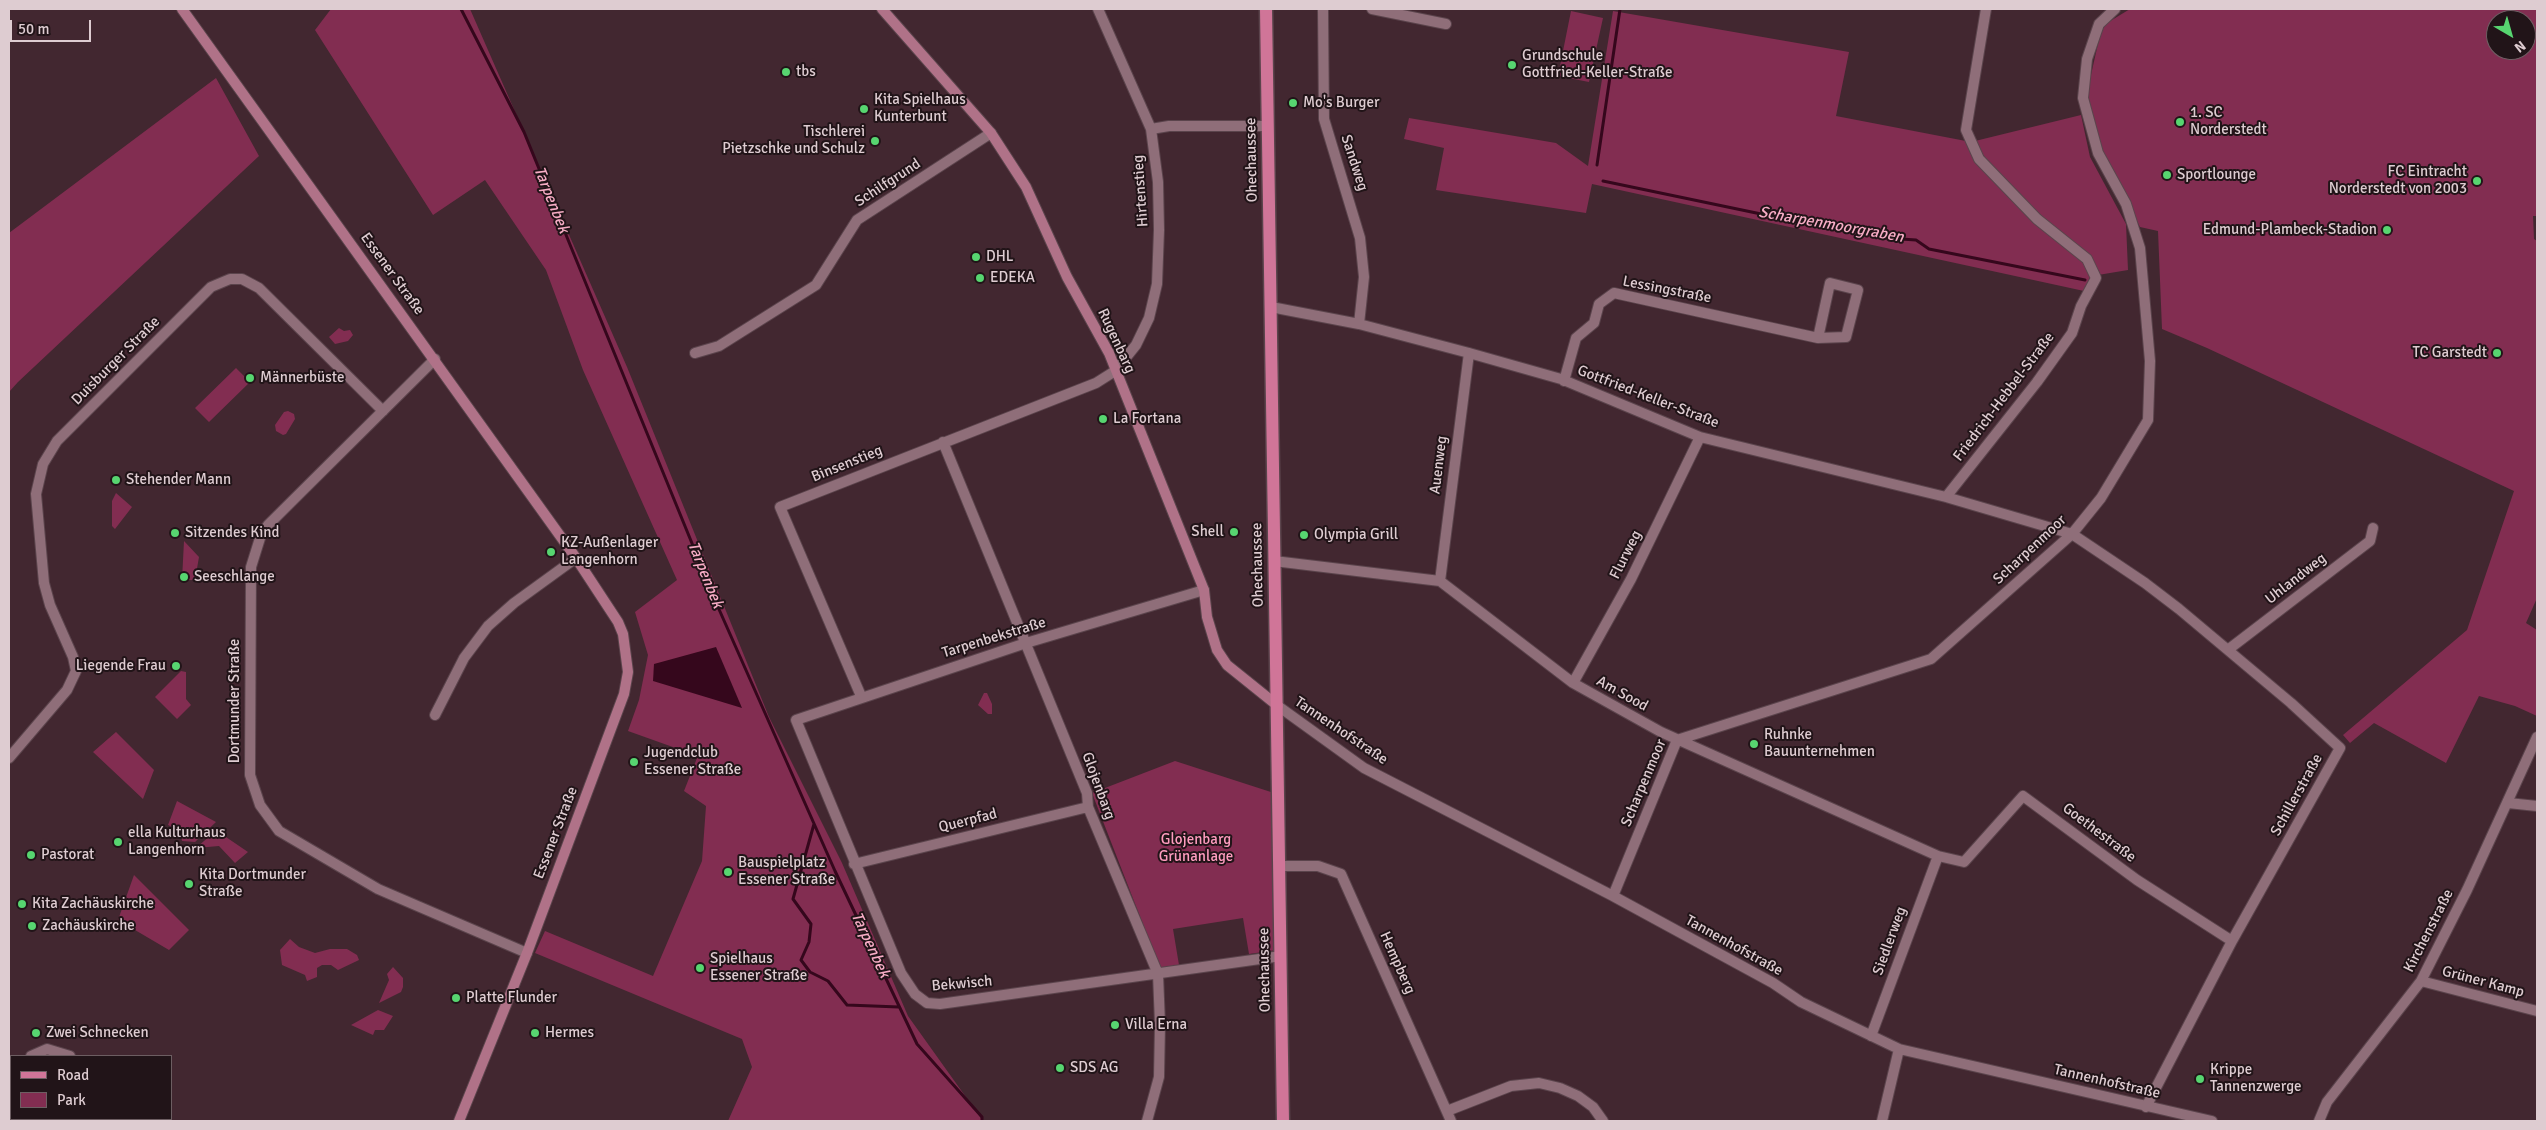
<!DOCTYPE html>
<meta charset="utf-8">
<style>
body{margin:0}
#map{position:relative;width:2546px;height:1130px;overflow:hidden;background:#422730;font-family:Signika,sans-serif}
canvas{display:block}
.frame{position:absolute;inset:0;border:10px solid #deccd1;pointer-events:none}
.legend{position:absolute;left:10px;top:1055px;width:162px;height:65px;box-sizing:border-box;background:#211418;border:1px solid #6d5e62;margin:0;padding:6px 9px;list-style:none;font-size:15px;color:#deccd1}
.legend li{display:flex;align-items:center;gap:10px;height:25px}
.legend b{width:25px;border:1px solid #6d5e62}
.north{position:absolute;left:2486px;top:10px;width:50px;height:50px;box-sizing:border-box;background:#211418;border:1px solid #6d5e62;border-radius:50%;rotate:142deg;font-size:14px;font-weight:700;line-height:20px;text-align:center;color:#deccd1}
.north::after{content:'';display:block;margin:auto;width:18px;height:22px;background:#57d570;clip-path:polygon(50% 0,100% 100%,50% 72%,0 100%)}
.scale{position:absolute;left:10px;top:20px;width:81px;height:22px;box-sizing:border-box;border:2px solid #deccd1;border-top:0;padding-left:6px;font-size:15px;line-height:18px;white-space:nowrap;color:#deccd1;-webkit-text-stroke:4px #211418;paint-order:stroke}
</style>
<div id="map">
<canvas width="2546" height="1130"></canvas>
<div class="frame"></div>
<ul class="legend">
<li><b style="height:6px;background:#d07598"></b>Road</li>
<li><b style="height:14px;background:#822d51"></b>Park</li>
</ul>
<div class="north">N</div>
<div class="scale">50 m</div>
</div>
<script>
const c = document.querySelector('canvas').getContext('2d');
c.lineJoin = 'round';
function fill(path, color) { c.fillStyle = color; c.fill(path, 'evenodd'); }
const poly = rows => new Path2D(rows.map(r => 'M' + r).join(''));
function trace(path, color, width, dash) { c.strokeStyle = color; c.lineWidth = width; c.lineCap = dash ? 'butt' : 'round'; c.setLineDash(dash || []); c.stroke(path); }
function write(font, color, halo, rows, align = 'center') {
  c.font = font + ' Signika,sans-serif'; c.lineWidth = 4; c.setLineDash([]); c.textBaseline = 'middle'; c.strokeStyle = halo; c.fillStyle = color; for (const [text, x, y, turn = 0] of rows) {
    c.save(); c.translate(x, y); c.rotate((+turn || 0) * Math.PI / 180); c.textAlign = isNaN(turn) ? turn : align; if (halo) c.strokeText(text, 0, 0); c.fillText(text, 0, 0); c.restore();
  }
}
fill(poly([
 [331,9,470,9,627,367,769,717,842,863,908,1016,983,1121,728,1121,752,1067,742,1039,535,953,545,931,653,976,702,861,706,806,684,791,699,753,684,751,628,731,639,700,648,655,635,612,677,580,583,370,546,270,485,180,433,215,315,30],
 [2130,9,2537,9,2537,216,2533,216,2534,239,2537,241,2537,598,2526,623,2537,630,2537,716,2515,706,2479,696,2446,763,2374,723,2350,743,2343,735,2467,630,2514,491,2207,348,2162,329,2158,231,2140,227,2101,152,2086,97,2102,26],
 [2496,20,2526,20,2526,50,2496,50],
 [1571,11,1603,18,1589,82,1558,76],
 [1613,11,1849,52,1836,116,1971,142,2081,115,2090,157,2126,224,2128,270,2092,276,2084,291,1592,184,1586,213,1436,190,1444,148,1404,139,1409,118,1556,143,1588,166],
 [216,78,259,156,18,382,9,392,9,233],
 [339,328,344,331,350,330,353,335,348,341,335,344,329,337],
 [236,368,250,382,209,422,195,408],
 [288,411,294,414,295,419,286,434,283,435,276,431,275,425,284,412],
 [116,493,132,507,115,529,112,526,112,501],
 [184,541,199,557,195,580,182,580],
 [181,671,186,672,186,699,191,705,177,719,155,697],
 [984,693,987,693,992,704,992,714,988,714,978,705],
 [116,732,154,770,143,799,93,752],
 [1175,761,1274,793,1276,950,1249,954,1243,918,1173,929,1179,965,1160,968,1092,793],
 [177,801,216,822,195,842,182,841,180,831,168,825],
 [212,834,223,835,248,852,235,863,219,846,196,848],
 [134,875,189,930,169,950,118,920],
 [290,939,299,947,315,953,330,949,347,949,357,955,359,960,338,970,331,965,322,965,317,968,317,977,307,981,305,975,282,965,280,950],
 [393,967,403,978,403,987,401,992,379,1003,389,980,387,974],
 [378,1010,393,1016,384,1030,375,1030,373,1035,351,1025]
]), '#822d51');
fill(poly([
 [716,647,742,708,653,681,654,664]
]), '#35071c');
trace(poly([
 [461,9,524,132,718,607,835,871,917,1044,982,1117,982,1121],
 [1597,165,1620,9],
 [1603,181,1833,229,1842,226,1901,239,1916,240,1929,249,2085,280],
 [814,824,793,899,811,924,809,942,801,960,810,972,828,981,847,1005,899,1007]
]), '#35071c', 3);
const street = poly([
 [1323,9,1324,119,1360,238,1364,277,1359,324],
 [1372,9,1446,24],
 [1151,129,1169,126,1268,126],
 [1271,307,1359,324,1469,353,1561,379,1700,437,1946,497,2072,534,2145,583,2179,609,2291,703,2340,748,2232,941,2146,1107],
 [695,353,719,346,816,285,857,220,991,133],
 [435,359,268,525,261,535,251,567,250,775,260,805,279,831,378,889,527,953],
 [1564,381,1576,338,1594,323,1599,304,1614,293,1818,338,1846,337,1858,290,1830,283,1818,338],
 [943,442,1087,793,1088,807,1158,974,1160,1024,1159,1077,1147,1121],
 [1946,497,2037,382,2072,333,2081,306,2096,278,2087,259,2037,219,1979,159,1966,130,1986,9],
 [1274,561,1440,581,1573,683,1661,732,1938,856,1964,862,2023,796,2137,880,2232,941],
 [1440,581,1469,353],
 [1204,590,1026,643,796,720,901,973,915,994,927,1003,940,1004,1281,956],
 [2229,649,2370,541,2373,528],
 [1573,683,1631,579,1700,437],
 [861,696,780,507,1096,383,1115,371,1136,345,1149,318,1157,284,1159,230,1158,182,1151,129,1098,9],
 [1278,706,1364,768,1613,896,1773,983,1801,1002,1899,1049,2212,1121],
 [435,715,464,658,488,626,514,603,576,558],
 [9,758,67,690,76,671,73,657,50,605,44,583,36,494,43,464,57,441,211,287,230,279,242,279,259,288,383,411],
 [2508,803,2537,806],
 [854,864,1088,807],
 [1281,866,1318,866,1341,874,1451,1121],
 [1613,896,1677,740,1931,659,2072,534,2101,498,2148,420,2150,361,2140,248,2126,204,2098,153,2083,98,2087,59,2099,24,2115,9],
 [2421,981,2537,1011],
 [1871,1036,1938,856],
 [31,1056,47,1049,70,1056],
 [9,1087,11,1083],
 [1447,1111,1511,1086,1539,1083,1560,1088,1578,1096,1593,1107,1603,1121],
 [155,1119,155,1121],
 [1882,1121,1899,1049],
 [2319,1121,2327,1102,2421,981,2467,890,2537,737]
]);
const secondary = poly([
 [182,9,576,558,618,622,623,634,628,672,624,694,527,953,459,1121],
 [882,9,991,133,1026,187,1067,277,1109,353,1204,590,1207,617,1217,650,1227,665,1278,706]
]);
const primary = poly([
 [1266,9,1283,1121]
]);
trace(street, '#5b444c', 12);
trace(secondary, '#5b444c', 12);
trace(primary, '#5b444c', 15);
trace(street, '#8f6e79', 10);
trace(secondary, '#b07288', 10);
trace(primary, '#d07598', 12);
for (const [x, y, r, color] of [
 [1512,65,5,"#57d570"],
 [786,72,5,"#57d570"],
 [1293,103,5,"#57d570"],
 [864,109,5,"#57d570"],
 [2180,122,5,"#57d570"],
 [875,141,5,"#57d570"],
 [2167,175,5,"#57d570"],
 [2477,181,5,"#57d570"],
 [2387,230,5,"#57d570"],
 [976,257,5,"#57d570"],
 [980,278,5,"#57d570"],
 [2497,353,5,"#57d570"],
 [250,378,5,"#57d570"],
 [1103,419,5,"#57d570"],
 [116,480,5,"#57d570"],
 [1234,532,5,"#57d570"],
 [175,533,5,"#57d570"],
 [1304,535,5,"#57d570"],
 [551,552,5,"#57d570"],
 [184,577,5,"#57d570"],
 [176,666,5,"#57d570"],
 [1754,744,5,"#57d570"],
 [634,762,5,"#57d570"],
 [118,842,5,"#57d570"],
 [31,855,5,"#57d570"],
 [728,872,5,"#57d570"],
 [189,884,5,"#57d570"],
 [22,904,5,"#57d570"],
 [32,926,5,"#57d570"],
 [700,968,5,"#57d570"],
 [456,998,5,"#57d570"],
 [1115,1025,5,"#57d570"],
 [36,1033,5,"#57d570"],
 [535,1033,5,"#57d570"],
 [1060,1068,5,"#57d570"],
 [2200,1079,5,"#57d570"]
]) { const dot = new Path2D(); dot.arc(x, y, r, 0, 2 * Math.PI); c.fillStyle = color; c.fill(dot); trace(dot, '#211418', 2); }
write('15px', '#deccd1', '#211418', [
 ["Grundschule",1522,56],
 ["Gottfried-Keller-Straße",1522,73],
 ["tbs",796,72],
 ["Kita Spielhaus",874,100],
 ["Kunterbunt",874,117],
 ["Mo's Burger",1303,103],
 ["1. SC",2190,113],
 ["Norderstedt",2190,130],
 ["Tischlerei",865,132,"right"],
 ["Pietzschke und Schulz",865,149,"right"],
 ["FC Eintracht",2467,172,"right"],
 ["Norderstedt von 2003",2467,189,"right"],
 ["Sportlounge",2177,175],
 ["Edmund-Plambeck-Stadion",2377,230,"right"],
 ["DHL",986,257],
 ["EDEKA",990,278],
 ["TC Garstedt",2487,353,"right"],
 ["Männerbüste",260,378],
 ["La Fortana",1113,419],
 ["Stehender Mann",126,480],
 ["Shell",1224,532,"right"],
 ["Sitzendes Kind",185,533],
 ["Olympia Grill",1314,535],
 ["KZ-Außenlager",561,543],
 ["Langenhorn",561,560],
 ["Seeschlange",194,577],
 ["Liegende Frau",166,666,"right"],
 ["Ruhnke",1764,735],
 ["Bauunternehmen",1764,752],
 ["Jugendclub",644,753],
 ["Essener Straße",644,770],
 ["ella Kulturhaus",128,833],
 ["Langenhorn",128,850],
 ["Pastorat",41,855],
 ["Bauspielplatz",738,863],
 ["Essener Straße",738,880],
 ["Kita Dortmunder",199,875],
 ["Straße",199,892],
 ["Kita Zachäuskirche",32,904],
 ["Zachäuskirche",42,926],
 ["Spielhaus",710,959],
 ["Essener Straße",710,976],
 ["Platte Flunder",466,998],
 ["Villa Erna",1125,1025],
 ["Zwei Schnecken",46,1033],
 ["Hermes",545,1033],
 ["SDS AG",1070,1068],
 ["Krippe",2210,1070],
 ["Tannenzwerge",2210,1087]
], 'left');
write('15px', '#deccd1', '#211418', [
 ["Ohechaussee",1252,160,-91],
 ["Sandweg",1354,163,72],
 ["Schilfgrund",888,183,-33],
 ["Hirtenstieg",1141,191,-94],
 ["Essener Straße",392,274,54],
 ["Lessingstraße",1667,290,11],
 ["Rugenbarg",1116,341,65],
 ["Duisburger Straße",116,361,-45],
 ["Gottfried-Keller-Straße",1648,397,21],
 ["Friedrich-Hebbel-Straße",2004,397,-53],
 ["Binsenstieg",847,464,-22],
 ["Auenweg",1439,465,-83],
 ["Scharpenmoor",2030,550,-43],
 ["Flurweg",1626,555,-63],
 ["Ohechaussee",1258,565,-91],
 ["Uhlandweg",2296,579,-38],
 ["Tarpenbekstraße",994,638,-17],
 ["Am Sood",1622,694,29],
 ["Dortmunder Straße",235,701,-90],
 ["Tannenhofstraße",1341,731,34],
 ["Scharpenmoor",1644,783,-67],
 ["Glojenbarg",1098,786,70],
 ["Schillerstraße",2297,795,-61],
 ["Querpfad",968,821,-14],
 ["Essener Straße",556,833,-69],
 ["Goethestraße",2099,833,37],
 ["Kirchenstraße",2429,931,-63],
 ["Siedlerweg",1890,941,-70],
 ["Tannenhofstraße",1734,946,29],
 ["Hempberg",1397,963,66],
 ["Ohechaussee",1265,970,-91],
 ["Grüner Kamp",2483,982,15],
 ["Bekwisch",962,984,-5],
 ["Tannenhofstraße",2107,1082,13]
]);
write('15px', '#ff9cbf', '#211418', [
 ["Glojenbarg",1196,840],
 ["Grünanlage",1196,857]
]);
write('italic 16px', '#f7acc5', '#211418', [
 ["Tarpenbek",551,200,68],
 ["Scharpenmoorgraben",1831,225,10],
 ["Tarpenbek",705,575,68],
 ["Tarpenbek",870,945,65]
]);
</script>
